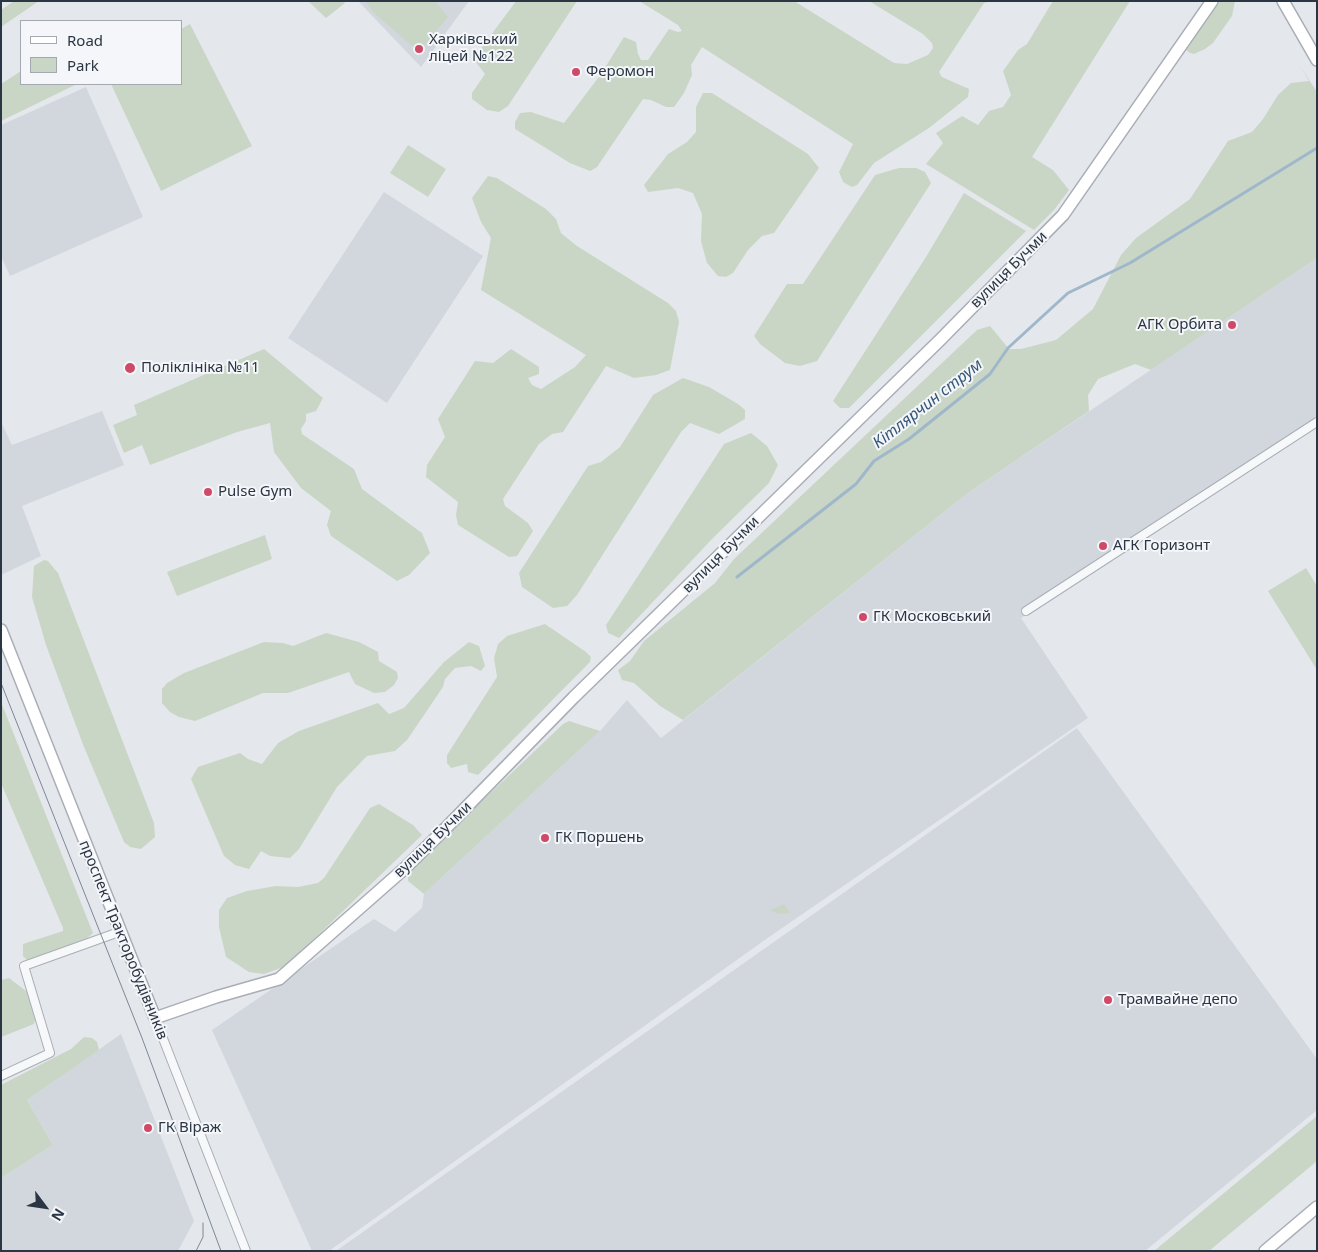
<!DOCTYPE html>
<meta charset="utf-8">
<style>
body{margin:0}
#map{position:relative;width:1318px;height:1252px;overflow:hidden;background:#e4e7ec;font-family:"Noto Sans",sans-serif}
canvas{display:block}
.frame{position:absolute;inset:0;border:2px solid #2b3644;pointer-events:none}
.legend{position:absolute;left:20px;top:20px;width:162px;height:65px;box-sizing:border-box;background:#f4f6f9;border:1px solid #a4a9b1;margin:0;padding:6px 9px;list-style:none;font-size:15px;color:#2b3644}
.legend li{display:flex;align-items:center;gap:10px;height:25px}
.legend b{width:25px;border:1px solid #a4a9b1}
.north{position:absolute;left:20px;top:1182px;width:50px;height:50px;-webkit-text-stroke:4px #f4f6f9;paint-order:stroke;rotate:121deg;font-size:14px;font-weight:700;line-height:20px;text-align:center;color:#2b3644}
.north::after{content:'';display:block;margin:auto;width:18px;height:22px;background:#2b3644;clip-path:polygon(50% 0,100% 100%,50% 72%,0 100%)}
</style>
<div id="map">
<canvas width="1318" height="1252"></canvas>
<div class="frame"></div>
<ul class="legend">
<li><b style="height:6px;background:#fff"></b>Road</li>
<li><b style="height:14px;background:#cad6c5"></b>Park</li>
</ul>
<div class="north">N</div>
</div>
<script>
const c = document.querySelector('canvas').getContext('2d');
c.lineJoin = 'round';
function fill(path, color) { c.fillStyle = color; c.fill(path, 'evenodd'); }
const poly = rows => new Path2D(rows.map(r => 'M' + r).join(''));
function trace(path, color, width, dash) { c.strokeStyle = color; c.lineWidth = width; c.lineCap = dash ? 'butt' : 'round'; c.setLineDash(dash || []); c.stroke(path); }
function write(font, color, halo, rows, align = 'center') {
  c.font = font + ' "Noto Sans",sans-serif'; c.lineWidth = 4; c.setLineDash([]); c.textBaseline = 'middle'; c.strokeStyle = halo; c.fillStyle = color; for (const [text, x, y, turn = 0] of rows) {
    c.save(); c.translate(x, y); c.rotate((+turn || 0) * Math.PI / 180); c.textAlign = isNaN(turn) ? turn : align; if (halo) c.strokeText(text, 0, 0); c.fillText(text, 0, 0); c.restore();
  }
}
fill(poly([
 [358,1,469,1,421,67],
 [86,87,143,217,10,276,1,256,1,125],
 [384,192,483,256,387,403,288,338],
 [1317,258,1317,418,1021,618,1088,718,769,937,329,1251,312,1251,212,1030,374,919,395,932,422,908,424,894,600,731,627,700,661,738,968,493],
 [102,411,124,465,22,506,41,556,1,575,1,422,12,445],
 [1077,728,1317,1059,1317,1110,1145,1251,336,1251],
 [121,1034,194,1221,178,1251,1,1251,1,1178,53,1145,27,1100]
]), '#d2d7de');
fill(poly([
 [14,1,39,1,1,27,1,10],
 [308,1,343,1,345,3,326,18],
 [365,1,435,1,448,17,419,52,374,13],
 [516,1,577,1,508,106,499,112,487,110,472,99,472,93,485,74,475,61,477,54],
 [639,1,794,1,894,63,907,64,928,55,933,48,932,43,923,34,869,1,992,1,984,3,939,72,942,77,969,89,968,97,929,128,874,163,857,185,852,187,843,182,839,172,853,144,702,47,691,65,692,75,684,93,674,107,666,107,651,100,643,99,597,167,590,171,570,163,515,129,515,122,520,113,531,112,564,123,601,74,624,37,636,42,638,54,641,60,648,60,669,29,678,32,682,31,678,25],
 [1053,1,1130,1,1032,157,1053,170,1069,190,1054,210,1034,230,926,164,943,143,936,133,962,116,978,125,989,111,1003,107,1011,95,1003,71,1018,50,1027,44],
 [1220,1,1235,1,1232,16,1213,43,1205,49,1194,54,1190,53,1186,50],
 [190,24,252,146,161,191,111,84,181,84,181,29],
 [1300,66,1317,92,1317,258,1151,370,1135,364,1098,379,1088,395,1089,411,968,493,683,720,660,706,634,683,622,680,618,670,630,661,644,641,715,583,734,559,977,330,990,326,1009,349,1021,349,1056,340,1093,309,1121,255,1136,238,1190,199,1228,141,1252,132,1263,119,1278,95,1291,83,1309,81],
 [21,71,21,84,77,84,1,121,1,84],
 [703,93,712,93,808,154,819,168,774,233,762,236,748,250,733,273,726,277,718,276,707,263,701,241,702,214,693,193,678,188,648,192,644,185,668,154,687,142,696,132,696,107],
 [408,145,446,169,428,197,390,173],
 [899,168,916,168,925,172,931,183,817,361,800,366,785,363,760,344,754,336,787,284,803,284,875,175],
 [488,176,497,178,546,209,556,219,561,233,577,246,668,303,676,311,679,322,670,370,656,375,634,378,606,366,563,432,552,434,539,444,503,499,505,506,528,523,533,531,517,556,509,557,458,525,456,515,458,502,426,477,427,465,445,437,438,419,475,361,493,363,511,349,539,367,539,374,528,378,532,385,541,389,575,367,586,355,481,290,491,238,481,222,472,198],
 [964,193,1026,231,849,408,840,408,833,401,926,257],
 [264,349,323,398,316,411,306,414,306,421,301,429,302,434,354,469,362,489,422,533,430,553,409,575,397,581,331,536,327,525,331,511,301,488,274,452,270,423,237,432,150,465,142,445,124,453,113,425,137,415,134,405],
 [683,378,709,387,738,404,745,410,745,419,719,434,690,423,681,432,577,595,567,606,553,608,522,587,519,573,588,466,601,462,620,447,653,395],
 [751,433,767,446,778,465,769,483,712,539,619,638,608,633,606,625,724,444],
 [265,535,272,559,177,596,167,572],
 [44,560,48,561,58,573,154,823,155,837,141,849,130,847,124,842,84,747,46,645,32,597,34,566],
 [1306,568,1317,586,1317,670,1268,591],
 [545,624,586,652,591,657,590,662,478,775,468,772,467,764,451,768,447,763,447,755,497,677,494,658,498,644,507,636],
 [326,633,359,642,378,652,379,661,397,672,398,678,394,685,385,692,374,693,355,684,349,672,288,693,263,693,195,721,179,717,170,712,162,703,162,689,167,683,184,673,264,642,283,643,293,646],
 [469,642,479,646,485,666,481,671,471,666,455,668,445,679,443,687,407,740,395,751,367,756,337,787,299,849,290,858,270,856,261,851,249,869,235,865,224,856,191,779,198,767,240,753,248,759,262,764,278,743,299,731,378,703,389,714,404,708,444,662],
 [1,702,93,933,83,942,29,962,23,956,23,944,63,931,63,928,1,783],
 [569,721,600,731,424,894,408,881,408,877,417,863,563,724],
 [379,804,413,825,422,835,286,966,264,974,249,972,226,957,219,927,219,910,227,898,247,891,276,886,298,887,318,883,324,878,370,808],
 [784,904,790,913,778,914,770,910],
 [9,978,30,994,36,1016,34,1024,1,1037,1,980],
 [84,1037,92,1038,97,1042,99,1050,27,1100,53,1145,1,1178,1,1085,71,1049],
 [1317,1116,1317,1161,1209,1251,1154,1251]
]), '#cad6c5');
trace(poly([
 [737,577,856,484,874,461,909,439,990,374,1008,348,1068,293,1130,263,1317,148]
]), '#9fb7cb', 3);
const street = poly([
 [1026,611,1317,422],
 [155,1018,246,1251],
 [1,1076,50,1053,24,966,119,932]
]);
const secondary = poly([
 [1283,1,1317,60],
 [1,630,155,1018,216,997,279,979,404,869,442,832,574,697,940,340,1063,215,1212,1],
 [1265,1251,1317,1207]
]);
trace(street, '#a9aeb6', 10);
trace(secondary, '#a9aeb6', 14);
trace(street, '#f7f8fa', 8);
trace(secondary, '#fff', 11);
trace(poly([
 [1,683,142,1038,221,1251],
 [196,1251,203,1237,203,1223]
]), '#7d8896', 1);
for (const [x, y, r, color] of [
 [419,49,5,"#cf4a66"],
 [576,72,5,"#cf4a66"],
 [1232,325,5,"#cf4a66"],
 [130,368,6,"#cf4a66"],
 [208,492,5,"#cf4a66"],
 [1103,546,5,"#cf4a66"],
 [863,617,5,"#cf4a66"],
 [545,838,5,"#cf4a66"],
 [1108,1000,5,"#cf4a66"],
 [148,1128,5,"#cf4a66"]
]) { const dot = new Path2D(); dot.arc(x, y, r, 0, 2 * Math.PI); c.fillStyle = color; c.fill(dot); trace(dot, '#f4f6f9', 2); }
write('15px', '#2b3644', '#f4f6f9', [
 ["Харківський",429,40],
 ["ліцей №122",429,57],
 ["Феромон",586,72],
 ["АГК Орбита",1222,325,"right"],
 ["Поліклініка №11",141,368],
 ["Pulse Gym",218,492],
 ["АГК Горизонт",1113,546],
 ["ГК Московський",873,617],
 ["ГК Поршень",555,838],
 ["Трамвайне депо",1118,1000],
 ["ГК Віраж",158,1128]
], 'left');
write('15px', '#2b3644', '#f4f6f9', [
 ["вулиця Бучми",1009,270,-45],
 ["вулиця Бучми",721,555,-45],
 ["вулиця Бучми",433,840,-44],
 ["проспект Тракторобудівників",123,940,68]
]);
write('italic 16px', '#355779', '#f4f6f9', [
 ["Кітлярчин струм",928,404,-38]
]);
</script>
